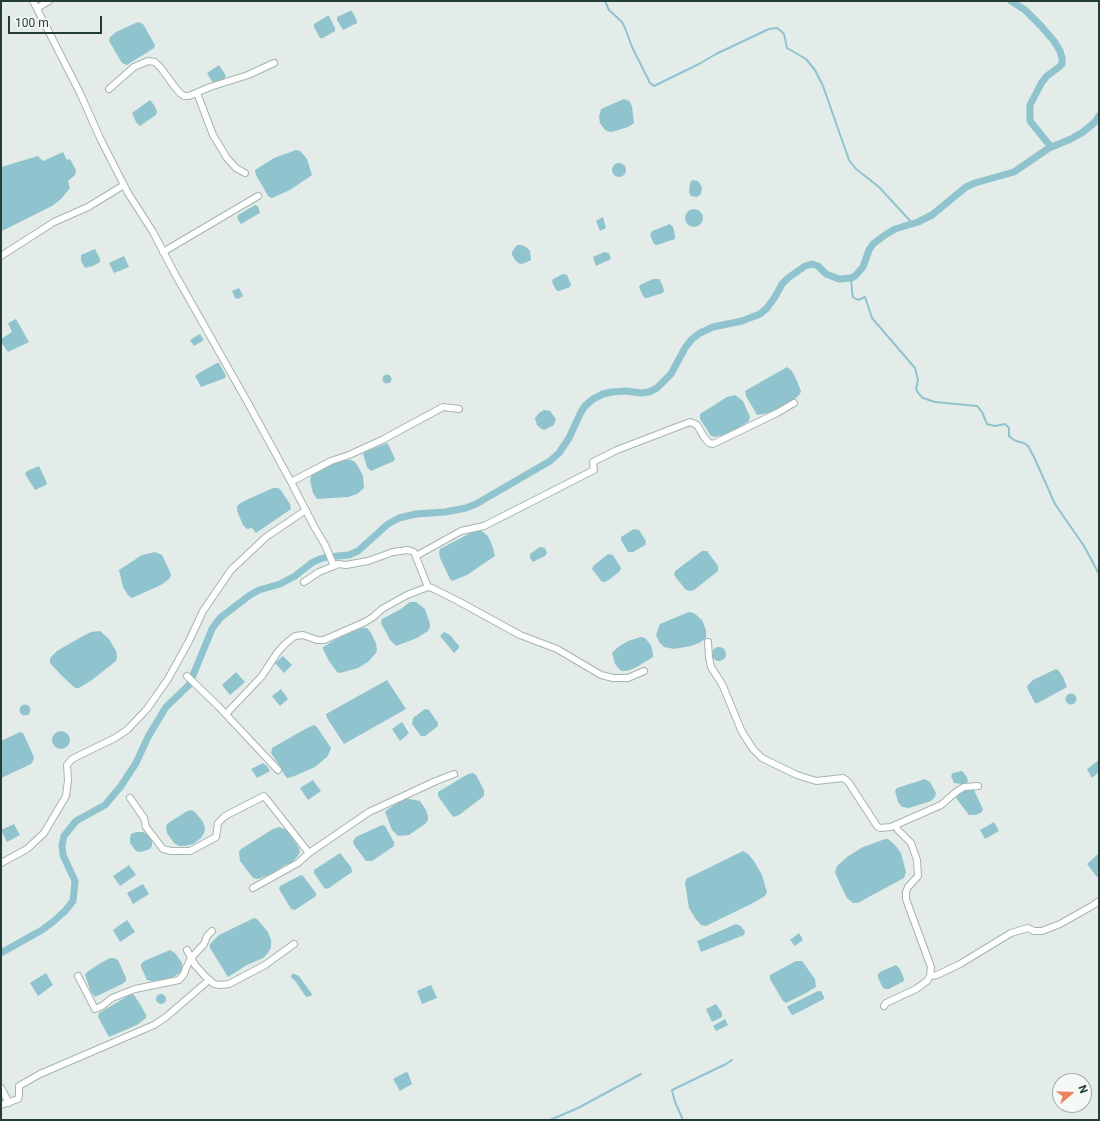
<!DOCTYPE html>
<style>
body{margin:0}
#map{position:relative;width:1100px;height:1121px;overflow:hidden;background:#e3ece8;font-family:Roboto,sans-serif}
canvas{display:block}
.frame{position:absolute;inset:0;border:2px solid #243d36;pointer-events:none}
.north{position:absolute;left:1052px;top:1073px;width:40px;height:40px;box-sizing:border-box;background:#f4f9f6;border:1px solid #a1aea9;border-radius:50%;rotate:71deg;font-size:11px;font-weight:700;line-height:16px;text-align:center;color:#243d36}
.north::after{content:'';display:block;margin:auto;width:14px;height:18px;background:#ea8664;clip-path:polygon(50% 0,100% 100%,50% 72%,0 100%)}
.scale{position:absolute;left:8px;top:16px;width:94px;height:18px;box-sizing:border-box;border:2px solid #243d36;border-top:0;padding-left:5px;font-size:12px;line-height:14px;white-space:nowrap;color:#243d36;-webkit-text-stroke:3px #f4f9f6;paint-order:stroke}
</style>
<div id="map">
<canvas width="1100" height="1121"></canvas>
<div class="frame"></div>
<div class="north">N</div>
<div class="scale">100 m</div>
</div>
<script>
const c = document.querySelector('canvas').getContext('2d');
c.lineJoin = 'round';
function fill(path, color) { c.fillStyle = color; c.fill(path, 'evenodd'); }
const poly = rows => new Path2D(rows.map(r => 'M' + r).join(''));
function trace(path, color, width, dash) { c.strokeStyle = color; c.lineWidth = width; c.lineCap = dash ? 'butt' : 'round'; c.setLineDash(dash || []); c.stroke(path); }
fill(poly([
 [350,11,352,11,357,21,357,23,343,30,337,20,337,17],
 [327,16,329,16,335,28,335,31,323,38,320,38,314,27,314,24],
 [138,22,143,24,155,45,154,48,127,65,122,63,109,41,110,37,116,32],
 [219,65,226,76,224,79,214,85,207,73],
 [624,99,629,101,632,106,634,123,628,127,615,131,610,132,605,130,600,123,599,117,601,109],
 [150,100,154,105,157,111,156,115,140,126,136,122,132,113],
 [296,150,300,151,307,159,312,175,290,190,272,198,268,196,256,175,255,170,274,158],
 [63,152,67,160,70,159,76,170,75,175,68,181,70,188,61,199,52,206,6,229,1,231,1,167,38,156,43,161],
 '612 170a7 7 0 1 1 14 0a7 7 0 1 1-14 0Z',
 [692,180,698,181,702,187,701,194,697,197,691,196,689,192,690,183],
 [255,205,258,206,260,213,241,224,237,218,238,215],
 '685 218a9 9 0 1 1 18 0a9 9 0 1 1-18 0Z',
 [603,217,606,228,600,231,596,221],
 [670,224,673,227,675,235,675,239,657,245,654,244,650,235,652,231],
 [517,245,521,245,526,247,530,251,531,260,525,263,520,264,516,261,512,255,512,252],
 [95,249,100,259,100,262,93,266,85,268,81,261,81,255],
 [604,252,609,253,611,259,596,266,593,257],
 [124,256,129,267,114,273,109,263],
 [563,274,567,275,571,284,570,287,559,291,556,290,552,282,553,279],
 [653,279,659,279,661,282,664,290,663,293,647,298,645,298,643,296,639,287,640,285],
 [239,288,243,296,238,299,235,298,232,291],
 [16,319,29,342,8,352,1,342,1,339,12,332,8,323],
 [200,334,204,340,194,346,190,340],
 [217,363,219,363,226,376,225,378,201,387,195,376,199,373],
 [787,367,792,371,797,381,801,391,800,394,791,402,779,408,768,413,757,415,746,396,745,391],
 '382.5 379a4.5 4.5 0 1 1 9 0a4.5 4.5 0 1 1-9 0Z',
 [735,395,743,401,750,417,749,421,731,433,715,437,711,436,700,419,700,414,727,397],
 [544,410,550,411,556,419,554,425,544,430,540,428,537,425,535,418,539,413],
 [387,443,389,446,395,459,394,461,371,471,367,467,363,454,365,452],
 [345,460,351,460,355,462,359,468,363,476,364,488,357,494,348,497,317,499,313,493,310,480,312,474,333,463],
 [39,466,47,483,46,485,35,490,25,474,27,471],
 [273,488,278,488,280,489,290,504,291,509,256,533,252,528,247,529,243,525,237,511,237,506,242,502],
 [634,529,639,530,646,541,645,545,633,552,628,552,621,540,621,537],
 [480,530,487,535,490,540,493,548,495,556,467,575,452,581,450,579,440,558,439,552,440,549,472,532],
 [540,547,545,548,547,553,545,556,533,562,530,558,530,554],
 [702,551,707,551,718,566,718,571,694,590,689,591,685,589,674,575,675,571],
 [155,552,162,555,170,572,171,576,169,579,161,585,132,598,128,595,123,587,119,570,142,555],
 [608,554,613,555,621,568,620,571,610,579,605,582,602,582,592,569,593,566],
 [410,602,416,602,425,609,430,624,430,627,428,631,417,638,396,646,390,640,381,623,382,619,401,609],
 [689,612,694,613,702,620,706,630,706,638,701,642,691,646,674,649,664,647,659,642,656,635,660,624],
 [361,628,367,628,371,633,376,643,377,649,376,653,368,662,358,668,340,673,337,672,329,661,323,649,323,647,338,638],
 [100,631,109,639,116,651,117,657,116,661,92,680,79,688,75,688,61,675,50,663,50,658,57,651,81,637,91,632],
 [444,632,450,635,459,646,459,648,454,653,440,636],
 [641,637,645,638,651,645,653,653,653,657,635,668,627,671,622,671,619,669,615,664,612,653,618,647,628,641],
 '712 654a7 7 0 1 1 14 0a7 7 0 1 1-14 0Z',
 [283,656,292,665,284,673,275,663],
 [1056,669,1059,671,1063,677,1067,687,1038,703,1035,703,1028,690,1027,686,1033,680],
 [236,672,245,682,230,695,222,685],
 [387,680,406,709,344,744,327,718,326,714],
 [281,689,288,699,280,706,272,696],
 '1065.5 699a5.5 5.5 0 1 1 11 0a5.5 5.5 0 1 1-11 0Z',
 '19.5 710a5.5 5.5 0 1 1 11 0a5.5 5.5 0 1 1-11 0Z',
 [425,709,429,710,438,723,438,726,425,736,421,736,412,724,413,718],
 [402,722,409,733,400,741,392,729],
 [314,725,317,727,331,748,330,751,327,757,315,767,292,777,287,778,284,774,279,765,271,753,272,748,307,728],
 '52 740a9 9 0 1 1 18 0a9 9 0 1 1-18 0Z',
 [20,732,23,733,34,757,33,761,31,764,1,778,1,741],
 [1099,760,1099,772,1092,778,1087,769],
 [263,763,267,766,270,771,257,778,251,769],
 [962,771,967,777,968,782,962,784,954,783,951,776,953,773],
 [473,773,476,775,484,790,484,796,459,815,453,817,438,796,438,792,468,774],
 [925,779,930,782,936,793,935,797,931,801,909,808,902,807,898,802,895,791,897,788],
 [313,780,321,791,308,800,300,788],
 [970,789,974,790,983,809,982,812,976,815,969,815,956,798,962,791],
 [404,798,420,801,426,810,428,816,428,820,425,824,409,835,398,836,392,830,385,812,387,810],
 [192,810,195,812,203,822,205,828,204,833,201,838,193,844,185,846,179,846,174,843,167,833,166,828,167,824,187,811],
 [994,822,999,831,985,839,980,830],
 [14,824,20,835,7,842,1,830],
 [382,825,385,826,394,842,394,846,372,861,366,861,354,845,353,841,356,837],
 [279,827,287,830,299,848,300,852,297,857,291,863,285,865,271,874,258,879,253,878,240,861,239,852,241,849,273,829],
 [136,832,143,832,148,835,152,840,152,846,150,849,141,852,136,851,130,843,130,838,131,834],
 [885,839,888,839,895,845,901,853,906,872,904,878,865,899,858,903,853,903,847,898,840,884,835,872,837,866,847,857,863,847],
 [743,851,748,854,754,861,762,875,767,892,765,896,753,903,710,924,706,926,701,925,695,918,689,908,685,883,686,879],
 [340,853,351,867,352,872,329,888,325,889,314,873,314,870],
 [1099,853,1099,876,1097,877,1087,864],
 [129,865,136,875,120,886,113,876],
 [301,875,303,876,316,893,316,896,295,910,291,909,279,889,280,886],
 [143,884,149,894,133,904,127,893],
 [254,918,257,919,268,932,271,940,271,947,268,953,263,958,247,965,228,977,210,948,210,944,219,935],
 [127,920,135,932,120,942,113,930],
 [736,924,741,926,745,932,744,935,701,952,697,941],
 [799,933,803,940,795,946,790,940],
 [170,950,175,953,182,963,182,969,180,973,171,978,161,981,151,981,147,980,141,967,141,964,144,961],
 [110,958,114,958,118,960,126,978,126,981,122,984,95,997,91,992,85,975,87,972,99,964],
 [796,961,802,961,815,979,816,987,806,993,786,1003,783,1001,770,979,770,975],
 [896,965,900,969,904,979,904,981,889,989,886,989,883,988,878,978,878,974,882,971],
 [46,973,53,985,38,996,30,983],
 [292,974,295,974,299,976,312,994,311,996,306,997,296,982,291,977],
 [431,985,437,998,422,1004,417,991],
 [818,991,821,991,824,997,824,999,793,1015,791,1014,787,1007,788,1006],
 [131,994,134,995,140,1004,146,1015,146,1018,137,1025,109,1037,98,1017,99,1013],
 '156 999a5 5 0 1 1 10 0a5 5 0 1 1-10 0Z',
 [716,1004,722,1013,722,1017,712,1022,706,1009],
 [725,1019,728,1025,716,1031,713,1026],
 [406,1072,408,1073,412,1084,400,1091,393,1079]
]), '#8fc4ce');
trace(poly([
 [605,1,609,10,622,22,625,28,632,47,650,83,654,86,699,64,716,54,769,29,777,28,781,31,784,34,787,48,806,59,815,70,823,86,849,160,856,169,879,187,913,224],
 [851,278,852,292,853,297,858,300,865,297,872,318,915,368,918,380,916,389,919,394,923,398,935,402,977,406,982,412,987,424,995,426,1005,424,1009,428,1009,436,1011,438,1016,441,1024,443,1028,446,1034,457,1055,504,1084,546,1099,574],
 [550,1120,578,1108,641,1074],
 [683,1120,675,1102,672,1090,726,1064,732,1060]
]), '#8fc4ce', 2);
trace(poly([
 [1011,1,1025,10,1041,26,1054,41,1060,51,1062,58,1062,64,1059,67,1047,76,1042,82,1030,105,1030,121,1051,147],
 [1,953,42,930,54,921,65,911,73,901,75,881,63,855,62,845,64,836,76,821,105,805,121,786,136,763,148,737,166,707,189,685,212,629,220,618,250,595,259,590,280,584,295,576,313,562,320,559,327,557,349,555,358,551,388,524,399,518,416,514,445,512,466,508,476,504,550,461,559,453,569,438,581,412,585,406,593,399,603,394,612,392,626,391,641,393,649,392,657,388,671,374,685,348,692,339,700,333,713,327,742,321,760,314,767,308,775,297,782,284,788,278,805,266,812,264,818,266,826,274,839,279,851,278,855,276,863,267,869,250,873,244,885,235,895,229,918,222,932,215,966,187,975,183,1014,172,1049,148,1071,139,1083,132,1095,122,1099,116]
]), '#8fc4ce', 7);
const street = poly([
 [33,1,80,93,100,138,128,193,153,232,175,274,248,403,290,480,315,528,325,545,334,566,319,572,304,582],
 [37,8,49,1],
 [109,89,134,67,148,61,155,62,161,68,174,86,180,93,184,96,189,96,210,87,248,75,274,63],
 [197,93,213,135,227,158,236,168,245,173],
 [163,252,258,196],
 [1,256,54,222,88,207,124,185],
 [291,482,331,461,349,455,382,440,443,407,459,409],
 [416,556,461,531,484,526,594,470,593,462,617,450,690,422,697,425,704,437,709,443,713,444,777,413,794,403],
 [334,566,338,564,346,565,368,561,393,552,408,550,414,552,428,587],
 [708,642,709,657,711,667,722,684,742,732,753,749,762,758,797,775,816,781,843,778,846,780,849,783,877,826,880,828,891,827,941,805,956,792,964,787,978,786],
 [187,676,219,707,278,770],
 [226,714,262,676,277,653,285,644,295,636,303,635,317,640,324,640,365,622,373,617,382,609,407,595,428,587,432,588,458,601,520,635,557,649,601,675,613,678,628,678,644,671],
 [130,798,144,818,146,827,163,849,171,851,190,851,216,837,218,823,225,816,264,796,309,853],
 [1,863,27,849,44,833,66,796,68,780,67,765,72,759,115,738,127,730,147,709,168,679,189,641,203,611,231,570,266,537,306,510],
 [253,888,298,863,309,853,369,812,436,781,454,774],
 [187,950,195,965,205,976,214,984,220,985,229,984,265,965,294,944],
 [78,976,95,1009,102,1006,112,998,135,989,179,980,184,974,186,968,191,958,204,944,207,936,212,931],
 [930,976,937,975,960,964,1011,933,1028,928,1034,931,1042,931,1060,924,1092,906,1099,901],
 [884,1006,886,1003,916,989,927,981,930,976,931,967,928,959,906,899,906,892,908,887,918,876,917,860,911,843,898,830,895,825],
 [1,1088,9,1103],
 [1,1105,18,1099,19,1096,19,1086,40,1074,154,1025,166,1017,209,980]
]);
trace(street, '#a6b4af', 8);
trace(street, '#fff', 6);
</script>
